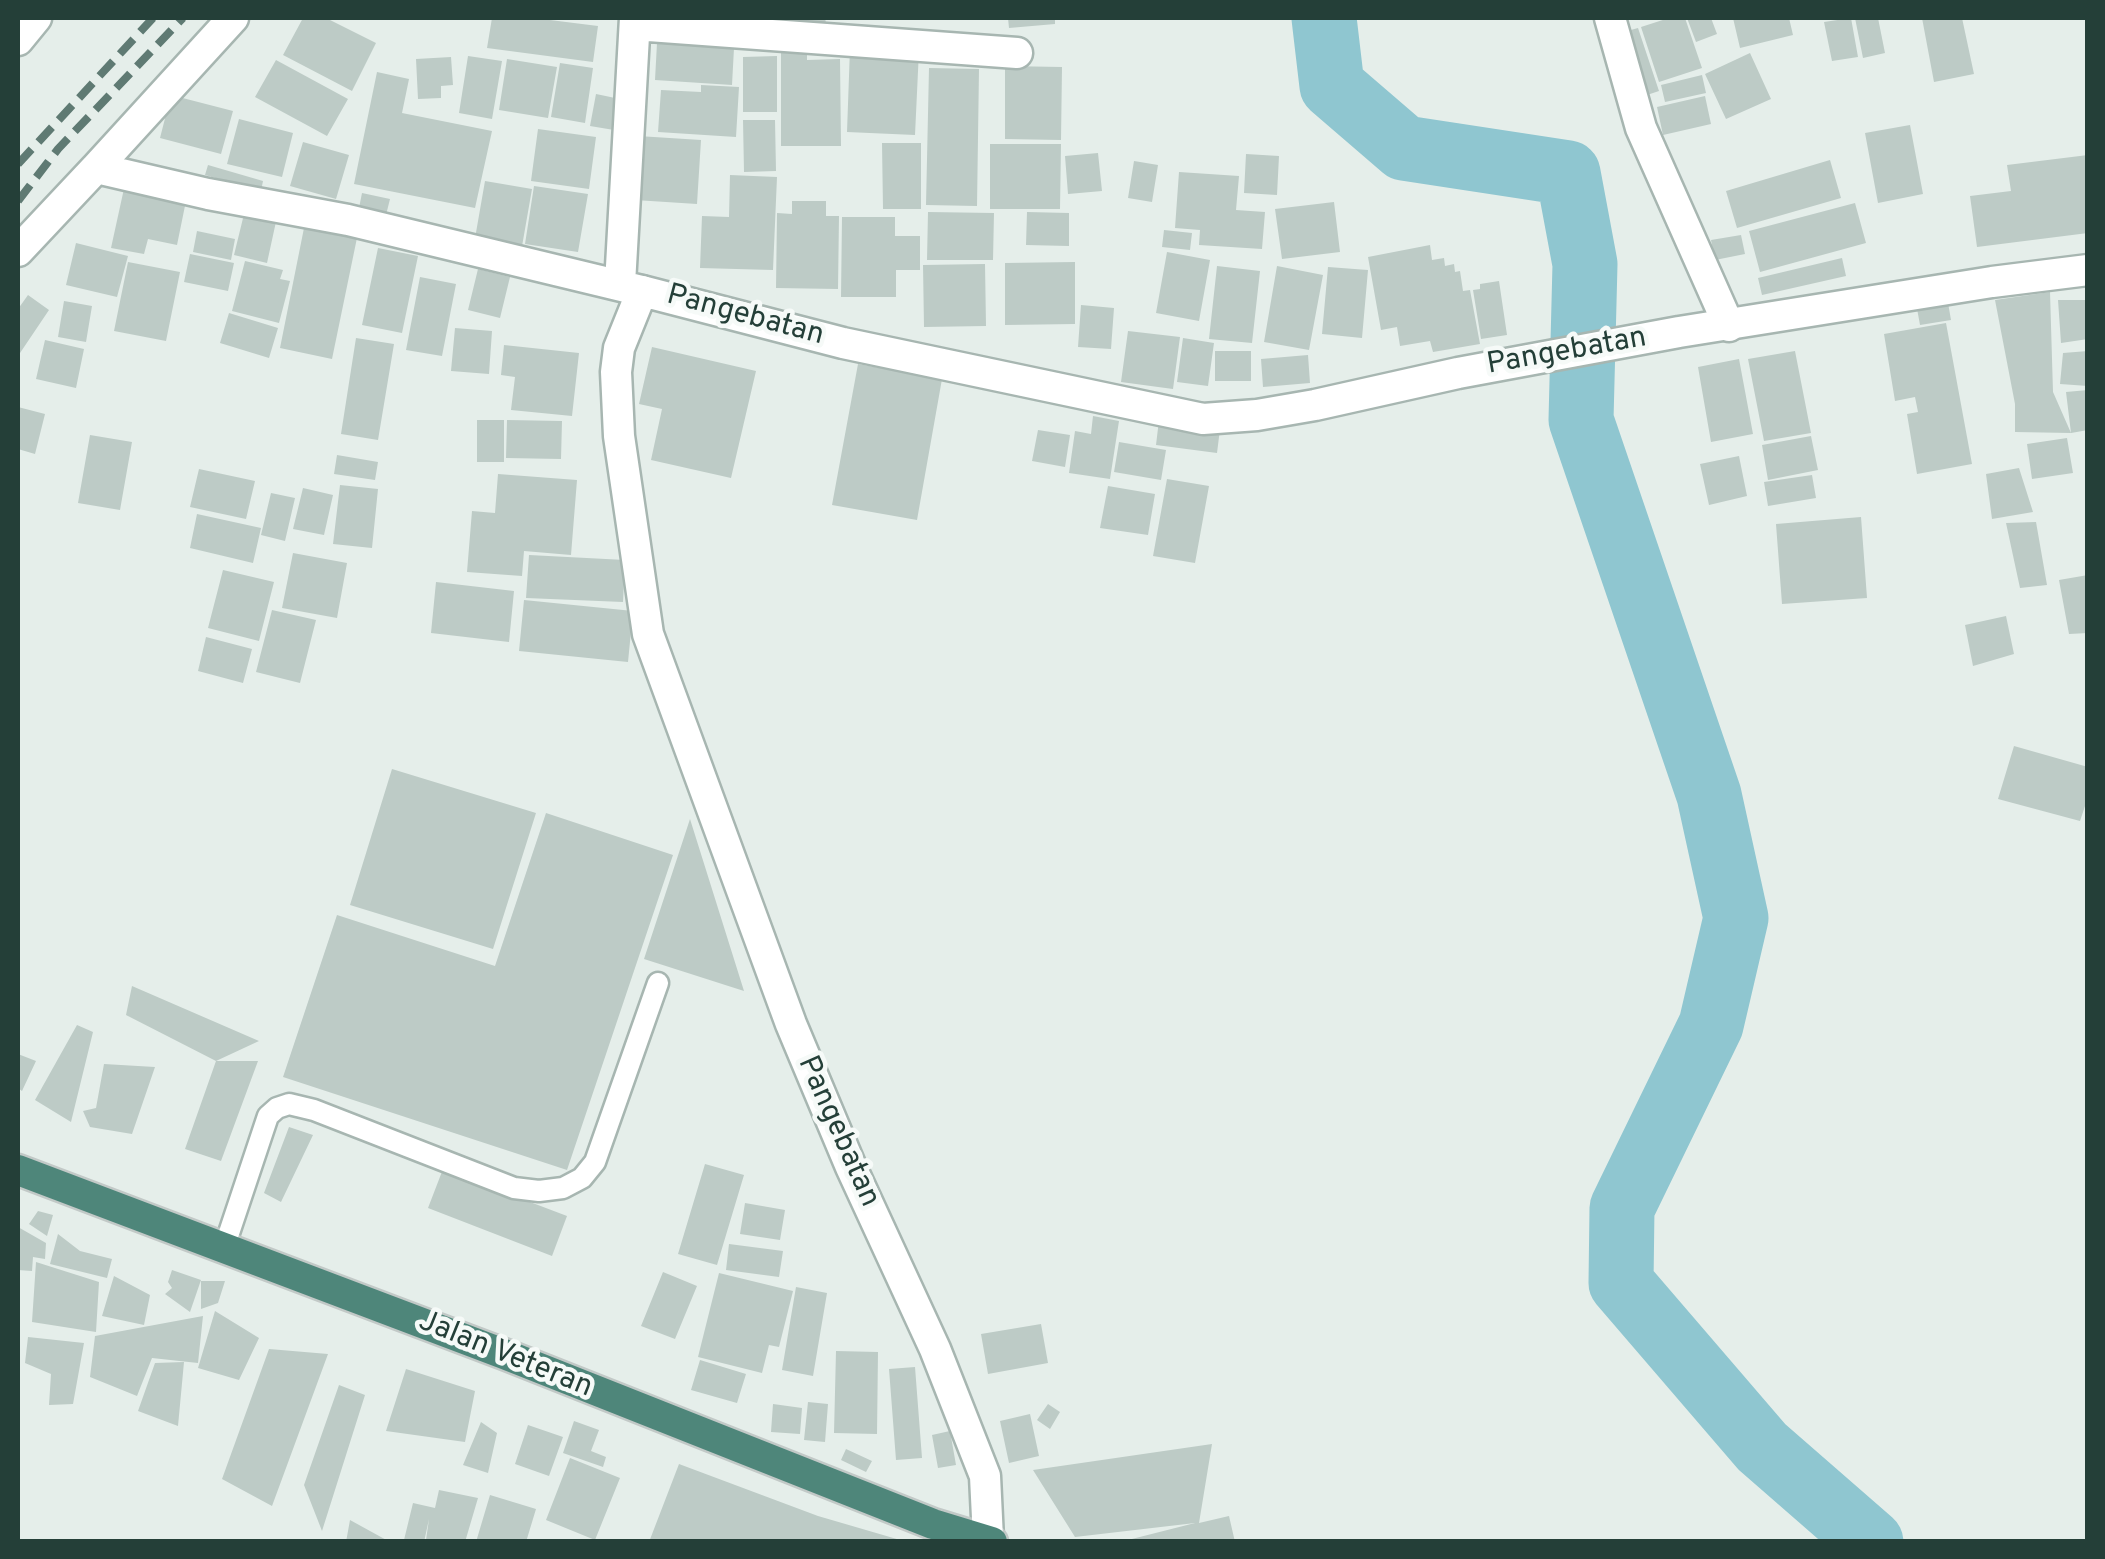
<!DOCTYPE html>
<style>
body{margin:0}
#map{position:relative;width:2105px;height:1559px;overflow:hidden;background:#e5eeea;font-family:Overpass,sans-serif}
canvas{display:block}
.frame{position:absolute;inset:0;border:20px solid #243f38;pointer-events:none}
</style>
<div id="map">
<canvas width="2105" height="1559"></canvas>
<div class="frame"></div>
</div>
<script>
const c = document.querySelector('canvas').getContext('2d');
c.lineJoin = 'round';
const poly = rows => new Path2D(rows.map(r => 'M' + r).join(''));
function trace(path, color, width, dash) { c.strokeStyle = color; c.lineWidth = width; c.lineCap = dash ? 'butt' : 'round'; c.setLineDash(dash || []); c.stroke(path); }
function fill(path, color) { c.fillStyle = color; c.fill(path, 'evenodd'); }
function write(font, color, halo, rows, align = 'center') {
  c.font = font + ' Overpass,sans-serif'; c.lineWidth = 9; c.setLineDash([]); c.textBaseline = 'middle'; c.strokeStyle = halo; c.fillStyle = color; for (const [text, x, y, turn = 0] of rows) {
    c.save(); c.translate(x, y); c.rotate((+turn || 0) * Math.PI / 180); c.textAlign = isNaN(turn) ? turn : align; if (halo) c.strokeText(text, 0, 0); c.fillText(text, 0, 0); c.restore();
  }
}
trace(poly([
 [1324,18,1332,86,1404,148,1568,173,1585,264,1581,420,1709,795,1736,918,1711,1025,1622,1208,1621,1283,1762,1447,1871,1542]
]), '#8fc6d0', 65);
fill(poly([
 [303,18,326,18,376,43,352,91,283,55],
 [492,18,534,18,598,26,593,62,487,48],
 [781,18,825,18,827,28,784,35],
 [1008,18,1055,18,1055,24,1009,28],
 [1669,18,1685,18,1702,68,1659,82,1641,27],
 [1687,18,1711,18,1717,34,1696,42],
 [1733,18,1789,18,1793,35,1740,48],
 [1851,18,1858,57,1832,61,1824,22],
 [1855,18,1878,18,1885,53,1863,58],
 [1922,18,1962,18,1974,74,1934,82],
 [1638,28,1659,91,1641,97,1620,33],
 [657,43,734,48,732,85,655,80],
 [781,43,807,43,807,60,840,59,841,146,781,146],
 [850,48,919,50,915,135,847,132],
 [1750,53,1771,99,1726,119,1705,74],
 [468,56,502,61,492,119,459,113],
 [777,56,777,112,743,112,743,57],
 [451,57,453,85,441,86,441,98,418,99,416,59],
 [507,59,557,67,548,118,499,110],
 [276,60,348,99,327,136,255,97],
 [560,63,593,68,585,123,551,117],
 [1005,66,1062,67,1061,140,1005,139],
 [929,68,979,69,977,206,926,205],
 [377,72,409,79,402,113,492,131,475,208,354,184],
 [1702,75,1706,93,1665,102,1661,85],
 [701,85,739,87,736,137,658,132,661,90,701,92],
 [596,94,620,99,614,130,590,126],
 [171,95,233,111,221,154,160,138],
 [1705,96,1711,124,1663,135,1657,107],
 [239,119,293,133,282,177,227,164],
 [743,120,775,120,776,171,744,172],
 [1910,125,1923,194,1878,203,1865,133],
 [538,129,596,137,589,189,531,181],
 [638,136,701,140,697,204,635,200],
 [303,142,349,155,336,199,290,186],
 [882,143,921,143,921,209,883,209],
 [990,144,1061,144,1060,209,990,209],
 [1098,153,1102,191,1068,194,1065,156],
 [1246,154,1279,156,1277,195,1244,193],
 [2088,155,2088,233,1977,247,1970,196,2011,191,2007,165],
 [1830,160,1841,198,1737,228,1726,191],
 [1134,161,1158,165,1152,202,1128,198],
 [208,165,263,181,261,191,205,175],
 [1179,172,1239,176,1236,210,1265,212,1262,249,1199,245,1200,230,1175,228],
 [730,175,777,177,773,270,700,268,702,216,729,217],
 [485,181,532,189,521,252,474,244],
 [125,184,187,196,177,245,148,239,144,254,111,248],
 [534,186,588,194,578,252,525,244],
 [362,193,390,199,385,219,358,213],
 [792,201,826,201,826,216,839,216,838,289,776,288,777,213,792,214],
 [1334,202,1340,252,1282,259,1275,209],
 [1855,203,1866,243,1760,272,1749,231],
 [245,210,277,217,267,263,234,255],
 [928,212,994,213,993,260,927,260],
 [1027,212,1069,213,1069,246,1026,245],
 [842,217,895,217,895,236,920,236,920,270,896,270,896,297,841,297],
 [305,223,358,233,332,359,280,348],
 [1164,230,1192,233,1190,250,1162,247],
 [197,231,235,239,231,260,193,252],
 [1741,235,1745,254,1715,260,1711,240],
 [76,243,128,256,117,297,66,285],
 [1430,245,1432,260,1444,258,1445,266,1454,264,1455,272,1460,271,1463,291,1470,290,1480,344,1433,352,1430,341,1400,346,1397,327,1381,330,1368,257],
 [378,248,418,256,402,333,362,325],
 [1167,252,1210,260,1199,321,1156,313],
 [190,254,234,263,228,291,184,282],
 [1842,258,1846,276,1762,295,1758,278],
 [245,261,283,270,280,279,290,281,279,323,232,311],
 [128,262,180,272,166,341,114,331],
 [1075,262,1075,324,1005,325,1005,263],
 [985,264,986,326,924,327,923,265],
 [1217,266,1260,271,1252,343,1209,339],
 [1277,266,1323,275,1309,350,1264,342],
 [1328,267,1368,270,1362,338,1322,334],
 [478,269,510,277,500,318,468,310],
 [420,277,456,284,442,356,406,350],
 [1499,281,1507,335,1481,339,1473,290,1480,289,1480,284],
 [2050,292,2053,392,2071,433,2066,392,2088,390,2088,430,2071,433,2015,432,2015,404,1995,300],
 [28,295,49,310,18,356,18,309],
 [1947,297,1951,320,1920,325,1916,303],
 [2058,300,2088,300,2088,339,2061,343],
 [64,301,92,306,86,342,58,337],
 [1081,305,1114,308,1111,349,1078,347],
 [229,313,278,328,269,358,220,343],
 [1946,323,1972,464,1917,474,1907,414,1918,412,1915,397,1895,401,1884,334],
 [455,328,492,331,489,374,451,371],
 [1128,331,1180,337,1173,389,1121,382],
 [356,338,394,344,378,440,341,434],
 [1183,338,1214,343,1208,386,1177,382],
 [45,340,84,349,76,388,36,379],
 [504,345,579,353,572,416,511,410,515,377,501,375],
 [652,347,756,371,731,478,651,460,662,409,639,404],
 [1215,351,1251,351,1251,381,1215,381],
 [1795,351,1811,433,1764,441,1748,359],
 [2088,351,2088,386,2060,384,2063,353],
 [1308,355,1310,383,1263,387,1261,359],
 [1739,359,1753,434,1711,442,1698,367],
 [858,364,942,379,917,520,832,505],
 [18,407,45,414,35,454,18,449],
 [1093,416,1119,421,1110,479,1069,473,1075,431,1091,434],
 [477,420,504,420,504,462,477,462],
 [507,420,562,421,561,459,506,458],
 [1159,420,1220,429,1217,453,1156,445],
 [1038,430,1070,435,1065,467,1032,461],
 [90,435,132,442,120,510,78,503],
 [1811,436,1818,470,1768,480,1762,445],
 [2067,438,2073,473,2032,479,2027,444],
 [1119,442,1166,450,1161,480,1114,472],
 [337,455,378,462,375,480,334,474],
 [1739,456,1747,496,1709,505,1700,464],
 [2019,468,2033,512,1992,519,1986,474],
 [199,469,255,481,246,519,190,507],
 [498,474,577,480,571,555,524,551,522,576,467,572,472,511,495,513],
 [1812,475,1816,498,1768,506,1764,482],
 [1167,479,1209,486,1195,563,1153,556],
 [340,485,378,489,372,548,333,544],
 [1108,486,1155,494,1148,535,1100,528],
 [303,488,333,495,324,535,293,529],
 [271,493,295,498,285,541,261,535],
 [197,514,261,528,253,563,190,548],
 [1861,517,1867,598,1782,604,1776,524],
 [2036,522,2047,585,2020,588,2006,523],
 [293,553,347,563,337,618,282,608],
 [529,555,625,560,623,602,526,598],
 [223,570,274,582,259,641,208,628],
 [2088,575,2088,633,2069,634,2059,580],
 [436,582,514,591,509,642,431,633],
 [524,600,633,611,628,662,519,651],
 [272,610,316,620,300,683,256,672],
 [2006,616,2014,654,1973,666,1965,625],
 [206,637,252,649,243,683,198,671],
 [2014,746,2088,767,2088,797,2080,821,1998,799],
 [392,769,536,813,493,949,350,905],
 [546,813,673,855,567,1170,283,1077,337,915,495,966],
 [690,819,744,991,644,959],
 [132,986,259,1041,216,1061,258,1061,221,1161,185,1149,216,1061,126,1015],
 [77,1025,93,1032,71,1122,35,1100],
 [18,1054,36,1061,22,1091,18,1088],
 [104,1064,155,1067,132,1134,90,1127,83,1111,96,1108],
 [289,1127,313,1135,281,1202,264,1193],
 [705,1164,744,1175,717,1265,678,1254],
 [443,1169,567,1216,552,1256,428,1208],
 [745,1203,785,1210,780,1240,740,1234],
 [38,1211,53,1215,47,1236,29,1224],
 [18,1227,46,1243,45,1259,33,1257,32,1271,18,1270],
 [58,1234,80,1251,112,1259,107,1278,50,1264],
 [729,1244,783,1251,779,1277,726,1270],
 [36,1262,99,1282,96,1332,32,1322],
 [172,1270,201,1280,190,1312,165,1294,172,1288,168,1282],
 [663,1272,697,1286,675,1339,641,1326],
 [719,1273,793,1291,779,1347,769,1345,762,1373,698,1357],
 [114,1276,150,1295,144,1325,102,1316],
 [201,1281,225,1281,218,1303,201,1309],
 [796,1287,827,1293,813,1376,782,1370],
 [215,1311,259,1338,239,1380,198,1368],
 [203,1316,198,1363,152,1358,137,1396,90,1377,95,1336],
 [1041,1324,1048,1363,988,1374,981,1334],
 [28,1337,84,1343,73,1404,49,1405,51,1374,25,1363],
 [269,1349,328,1354,272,1506,222,1479],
 [836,1351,878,1352,877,1434,834,1433],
 [700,1360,746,1374,737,1403,691,1390],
 [184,1362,178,1426,138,1411,155,1363],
 [915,1367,922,1458,896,1460,889,1369],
 [406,1369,475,1391,465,1442,386,1431],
 [339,1385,365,1395,322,1531,304,1485],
 [808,1402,828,1404,825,1442,804,1440],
 [773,1404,802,1408,800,1434,771,1432],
 [1048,1404,1060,1412,1050,1429,1037,1420],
 [1030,1414,1039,1456,1009,1463,1000,1421],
 [574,1421,599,1430,591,1451,606,1457,603,1467,563,1453],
 [481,1422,497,1433,488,1473,463,1465],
 [528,1425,563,1437,549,1476,515,1464],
 [950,1431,956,1465,938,1468,932,1435],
 [1212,1444,1199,1523,1229,1516,1235,1542,1120,1542,1195,1523,1075,1537,1033,1470],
 [846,1449,872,1461,866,1472,841,1460],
 [570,1458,620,1478,595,1540,546,1520],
 [679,1464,818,1516,907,1542,649,1542],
 [439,1490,478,1498,465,1542,426,1540,429,1519,424,1542,404,1540,413,1503,435,1508],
 [490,1495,536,1509,526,1542,476,1542],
 [350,1520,390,1542,346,1542]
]), '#bdcbc6');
const service = poly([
 [224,1248,268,1116,277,1108,289,1104,314,1110,514,1188,539,1191,563,1188,582,1178,595,1162,658,983]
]);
const minor = poly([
 [1610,18,1641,128,1729,326],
 [635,25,1017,53],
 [18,40,36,18],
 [96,168,233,18],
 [18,251,96,168,208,194,348,220,642,291],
 [620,284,635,18]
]);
const tertiary = poly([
 [988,1539,985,1476,935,1349,851,1167,791,1024,648,634,619,436,616,372,619,348,642,291,843,343,1203,419,1257,415,1315,405,1458,373,1679,332,1992,282,2088,270]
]);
const trunk = poly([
 [18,1170,504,1354,933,1524,992,1542]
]);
trace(service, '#a7b6b1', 25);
trace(minor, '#a7b6b1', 35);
trace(tertiary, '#a7b6b1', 35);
trace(trunk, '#c2c9c7', 35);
trace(service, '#fff', 20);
trace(minor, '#fff', 30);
trace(tertiary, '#fff', 30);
trace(trunk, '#4e867a', 30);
trace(poly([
 [18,164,153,18],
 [18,201,58,149,183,18]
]), '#5f7a73', 8, [20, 10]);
write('30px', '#243f38', '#f6faf8', [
 ["Pangebatan",745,317,15],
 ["Pangebatan",1567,353,-10],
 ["Pangebatan",837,1132,66],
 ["Jalan Veteran",505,1356,22]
]);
</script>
